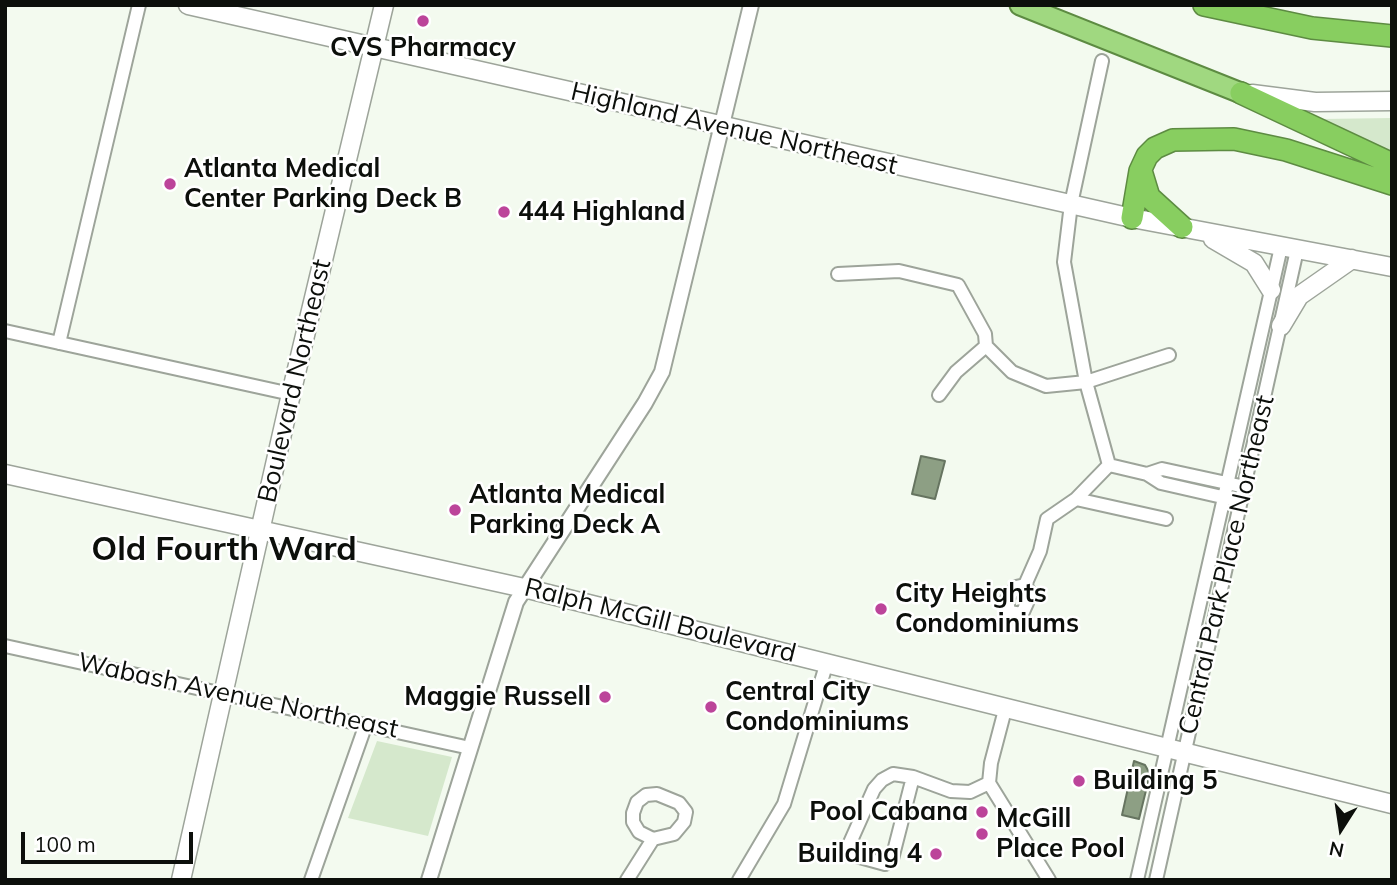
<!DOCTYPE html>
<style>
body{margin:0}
#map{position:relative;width:1397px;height:885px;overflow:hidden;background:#f3faef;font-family:Mulish,sans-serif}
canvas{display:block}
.frame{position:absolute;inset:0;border:7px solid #0c0f0b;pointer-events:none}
.north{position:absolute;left:1306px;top:794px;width:70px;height:70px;-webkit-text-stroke:5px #fff;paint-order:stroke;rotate:192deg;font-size:19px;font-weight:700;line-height:28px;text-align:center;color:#0c0f0b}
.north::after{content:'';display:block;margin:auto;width:24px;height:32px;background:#0c0f0b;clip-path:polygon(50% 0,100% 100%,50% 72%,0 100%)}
.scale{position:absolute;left:21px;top:832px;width:172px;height:32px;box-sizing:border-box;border:4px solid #0c0f0b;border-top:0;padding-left:9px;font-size:21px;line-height:24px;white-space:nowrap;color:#0c0f0b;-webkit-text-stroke:5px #fff;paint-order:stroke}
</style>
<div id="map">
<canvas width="1397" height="885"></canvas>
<div class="frame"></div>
<div class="north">N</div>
<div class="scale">100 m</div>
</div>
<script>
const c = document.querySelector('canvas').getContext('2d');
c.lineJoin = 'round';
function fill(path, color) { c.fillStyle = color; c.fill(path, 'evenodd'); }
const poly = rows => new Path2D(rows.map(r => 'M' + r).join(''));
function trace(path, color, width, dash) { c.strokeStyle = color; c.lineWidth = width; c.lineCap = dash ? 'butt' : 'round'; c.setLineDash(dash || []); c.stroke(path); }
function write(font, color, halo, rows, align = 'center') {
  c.font = font + ' Mulish,sans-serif'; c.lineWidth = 5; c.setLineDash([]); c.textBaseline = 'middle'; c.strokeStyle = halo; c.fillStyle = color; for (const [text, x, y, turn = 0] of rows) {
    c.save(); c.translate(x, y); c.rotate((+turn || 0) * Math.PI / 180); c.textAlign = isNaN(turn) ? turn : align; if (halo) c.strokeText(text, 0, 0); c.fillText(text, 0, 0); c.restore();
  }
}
fill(poly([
 [1392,118,1392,155,1320,124,1321,119],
 [377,741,452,757,428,836,348,818]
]), '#d5e8cc');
const water = poly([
 [921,456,945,461,935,499,912,494,921,456],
 [1134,761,1145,765,1150,774,1139,819,1122,815,1134,761]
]);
fill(water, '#8d9f84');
trace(water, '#667460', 2);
const minor = poly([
 [1102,61,1071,204,1064,262,1086,382,1169,355],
 [838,274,899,271,958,285,985,334,986,346],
 [5,331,291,394],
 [59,343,139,5],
 [939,395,956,372,986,346,1012,372,1046,386,1086,382,1109,465],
 [1147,474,1162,469,1245,487],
 [1076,499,1109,465,1147,474,1161,483,1231,499],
 [1025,585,1016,587,1007,599,1009,612,1022,614,1027,603,1029,591,1025,585,1040,551,1047,519,1076,499,1166,519],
 [5,646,470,748],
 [1006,706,991,763,989,783,1049,880],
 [913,777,892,859,885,864,856,856,849,845,874,789,882,780,893,774,913,777,951,791,970,792,989,783],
 [311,880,366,724],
 [627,880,653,839,674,834,684,822,686,812,679,803,657,794,646,795,637,802,633,813,633,822,639,832,653,839],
 [739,880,784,804,827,662],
 [1137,880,1281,247],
 [1156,880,1297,250]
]);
const tertiary = poly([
 [429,880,516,602,645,403,662,372,751,5]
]);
const secondary = poly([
 [188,5,1132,218,1392,267],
 [1252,94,1315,102,1392,101],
 [1213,239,1254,263,1271,290],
 [1281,326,1299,296,1352,259],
 [5,474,524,588,1392,804],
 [181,880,291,394,384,5]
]);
const trunk = poly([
 [1020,5,1241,93]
]);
const motorway = poly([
 [1204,5,1312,28,1392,36],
 [1241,93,1392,164],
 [1142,174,1149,197,1182,227],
 [1132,218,1140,171,1147,156,1155,148,1173,140,1234,139,1286,150,1392,184]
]);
trace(minor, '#9da49a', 16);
trace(tertiary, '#9da49a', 18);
trace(secondary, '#9da49a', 21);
trace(trunk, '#5d8b42', 23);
trace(motorway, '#5d8b42', 24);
trace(minor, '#fff', 12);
trace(tertiary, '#fff', 14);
trace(secondary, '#fff', 18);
trace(trunk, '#a0d880', 19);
trace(motorway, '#88ce60', 21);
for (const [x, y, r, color] of [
 [423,21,7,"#bc449a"],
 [170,184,7,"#bc449a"],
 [504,212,7,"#bc449a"],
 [455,510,7,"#bc449a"],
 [881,609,7,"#bc449a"],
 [605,697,7,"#bc449a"],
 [711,707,7,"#bc449a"],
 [1079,781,7,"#bc449a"],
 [982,812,7,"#bc449a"],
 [982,834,7,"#bc449a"],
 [936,854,7,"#bc449a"]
]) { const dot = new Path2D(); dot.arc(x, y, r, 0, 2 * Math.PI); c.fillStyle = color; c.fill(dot); trace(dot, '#fff', 2.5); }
write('bold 26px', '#0c0f0b', '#fff', [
 ["CVS Pharmacy",423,48,"center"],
 ["Atlanta Medical",184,169],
 ["Center Parking Deck B",184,199],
 ["444 Highland",518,212],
 ["Atlanta Medical",469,495],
 ["Parking Deck A",469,525],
 ["City Heights",895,594],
 ["Condominiums",895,624],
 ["Central City",725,692],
 ["Condominiums",725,722],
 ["Maggie Russell",591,697,"right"],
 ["Building 5",1093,781],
 ["Pool Cabana",968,812,"right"],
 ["McGill",996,819],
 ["Place Pool",996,849],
 ["Building 4",922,854,"right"]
], 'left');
write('26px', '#0c0f0b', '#fff', [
 ["Highland Avenue Northeast",734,129,13],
 ["Boulevard Northeast",295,381,-77],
 ["Central Park Place Northeast",1227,565,-77],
 ["Ralph McGill Boulevard",660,621,14],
 ["Wabash Avenue Northeast",238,696,12]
]);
write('bold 33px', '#0c0f0b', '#fff', [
 ["Old Fourth Ward",224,550]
]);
</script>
